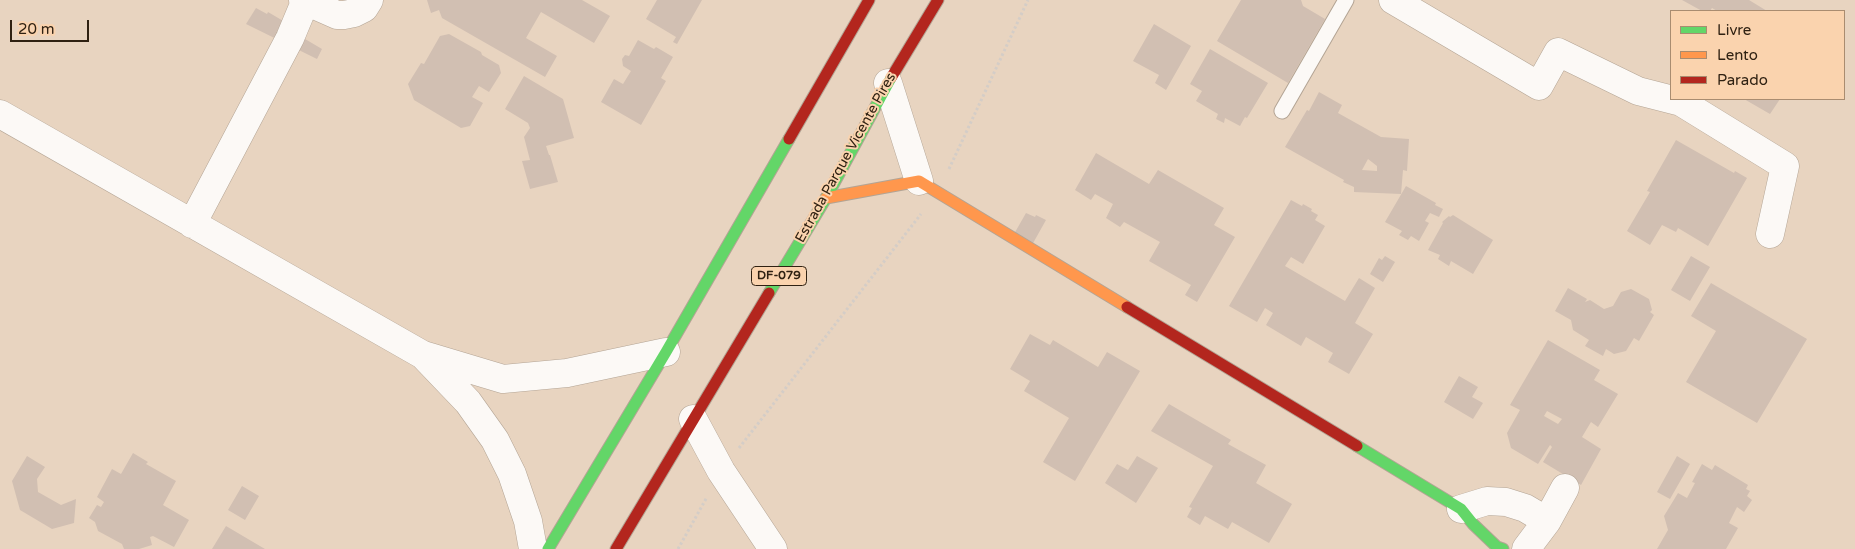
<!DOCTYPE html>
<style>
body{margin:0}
#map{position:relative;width:1855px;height:549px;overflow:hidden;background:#e8d4c0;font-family:"Varela Round",sans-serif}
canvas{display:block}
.legend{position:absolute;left:1670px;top:10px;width:175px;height:90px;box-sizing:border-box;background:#fad3ae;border:1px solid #a98c70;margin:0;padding:6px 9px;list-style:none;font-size:15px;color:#2f2112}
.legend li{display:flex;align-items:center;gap:10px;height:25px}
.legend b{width:25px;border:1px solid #a98c70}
.scale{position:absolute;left:10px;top:20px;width:79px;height:22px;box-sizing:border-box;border:2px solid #2f2112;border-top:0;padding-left:6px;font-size:15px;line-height:18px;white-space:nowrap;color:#2f2112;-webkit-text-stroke:4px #fad3ae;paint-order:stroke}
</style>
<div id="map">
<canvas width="1855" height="549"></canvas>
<ul class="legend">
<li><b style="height:6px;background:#63d668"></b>Livre</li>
<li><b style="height:6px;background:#ff974d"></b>Lento</li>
<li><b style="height:6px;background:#b3261e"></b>Parado</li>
</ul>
<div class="scale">20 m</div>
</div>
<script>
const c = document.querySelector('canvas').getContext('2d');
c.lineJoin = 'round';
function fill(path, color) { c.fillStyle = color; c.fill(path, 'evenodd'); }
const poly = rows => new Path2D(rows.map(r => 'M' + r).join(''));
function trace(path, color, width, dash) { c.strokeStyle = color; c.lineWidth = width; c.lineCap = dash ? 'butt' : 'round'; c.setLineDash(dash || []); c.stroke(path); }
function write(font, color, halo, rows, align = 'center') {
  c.font = font + ' "Varela Round",sans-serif'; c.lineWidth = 4; c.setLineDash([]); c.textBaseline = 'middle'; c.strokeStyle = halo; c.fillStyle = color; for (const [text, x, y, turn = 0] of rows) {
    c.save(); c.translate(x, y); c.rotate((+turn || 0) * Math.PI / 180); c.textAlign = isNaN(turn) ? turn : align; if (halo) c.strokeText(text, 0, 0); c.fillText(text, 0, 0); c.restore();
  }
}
fill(poly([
 [427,0,582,0,610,16,594,43,541,12,526,38,557,56,545,77,442,18,439,10,431,13],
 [657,0,702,0,677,44,673,42,676,37,646,19],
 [1241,0,1301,0,1303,6,1325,19,1288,83,1217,41],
 [1682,0,1749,0,1767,11,1717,11,1712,8,1710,11,1702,11],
 [256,8,267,14,268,12,285,22,283,26,322,49,317,59,246,24],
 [1154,24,1191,46,1166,90,1155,83,1159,75,1133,61],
 [449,34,481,52,482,55,499,65,501,73,489,92,479,86,472,97,483,103,470,126,461,128,414,100,408,84,421,63,424,64,440,36],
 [638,40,654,49,656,47,673,57,661,78,666,81,641,125,601,102,614,79,623,84,631,71,623,66,622,59,625,55,629,56],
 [1210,49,1268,83,1247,118,1245,117,1240,126,1225,118,1224,123,1216,119,1218,114,1196,101,1202,91,1190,84],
 [524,76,563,99,574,138,546,146,549,155,550,155,558,182,530,189,522,161,530,160,524,137,530,128,528,123,505,109],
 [1319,92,1342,105,1338,113,1381,137,1409,139,1407,171,1403,170,1401,194,1354,192,1354,187,1343,182,1344,180,1285,147,1307,110,1309,111],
 [1368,159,1377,166,1377,171,1362,170],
 [1744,99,1780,99,1770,114],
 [1676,140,1734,173,1735,171,1747,178,1708,246,1678,228,1676,232,1662,225,1650,245,1627,231,1650,192,1647,191],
 [1096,153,1149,184,1158,170,1224,208,1214,225,1235,237,1197,302,1185,295,1191,285,1149,261,1160,242,1124,222,1120,227,1106,218,1113,204,1095,194,1091,200,1075,190],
 [1406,186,1436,203,1435,205,1443,209,1439,217,1430,213,1425,221,1429,223,1419,241,1411,236,1408,240,1399,235,1402,231,1385,222],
 [1291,200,1302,206,1303,204,1312,209,1311,211,1318,215,1315,220,1325,226,1303,264,1291,257,1285,266,1345,301,1359,278,1375,288,1355,323,1373,334,1349,374,1328,362,1333,353,1306,337,1301,346,1266,325,1273,313,1265,308,1257,322,1229,306],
 [1026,213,1035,217,1036,215,1046,220,1032,245,1014,234],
 [1453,215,1493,240,1473,274,1451,261,1449,266,1438,259,1440,255,1428,250,1443,223,1442,222,1449,216,1450,217],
 [1385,256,1395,262,1383,282,1370,274,1379,258,1382,260],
 [1691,256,1710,267,1690,301,1671,290],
 [1711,283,1807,339,1757,423,1686,382,1716,331,1691,316],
 [1568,288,1587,299,1585,302,1590,300,1604,309,1613,306,1621,292,1631,289,1649,299,1652,310,1650,312,1654,315,1639,341,1634,338,1626,351,1614,354,1606,349,1603,356,1585,346,1589,340,1573,330,1571,320,1555,311],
 [1030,334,1050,345,1053,340,1098,367,1107,352,1140,371,1075,481,1043,462,1069,418,1024,391,1030,381,1010,369],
 [1548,340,1600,370,1594,380,1618,394,1598,427,1591,422,1582,437,1601,449,1581,485,1543,462,1552,447,1550,445,1538,464,1511,448,1507,433,1520,410,1510,405],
 [1547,411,1562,419,1558,424,1544,416],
 [1459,376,1478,387,1472,397,1483,403,1473,419,1444,402],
 [1169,404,1231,440,1228,444,1266,465,1256,483,1292,504,1269,543,1232,522,1228,529,1205,516,1200,525,1187,517,1192,508,1189,507,1213,466,1151,431],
 [133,453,148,462,146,464,176,481,163,505,189,520,174,547,153,536,150,537,152,545,139,549,124,549,122,544,98,531,95,522,89,518,97,505,101,507,104,502,97,497,112,469,121,474],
 [27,456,45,467,37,479,38,492,61,505,76,499,74,523,52,529,20,510,12,481],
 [1137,456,1158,468,1136,503,1105,483,1117,464,1128,470],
 [1677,456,1690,464,1670,499,1657,492],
 [1702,464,1712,470,1715,465,1748,485,1746,489,1750,491,1747,496,1752,500,1744,512,1737,507,1729,523,1738,528,1726,549,1657,549,1668,530,1664,516,1678,493,1687,498,1695,483,1692,482],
 [242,486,259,496,245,520,228,510],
 [226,526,248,539,265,549,212,549]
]), '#d1bfb2');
const lane = poly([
 [1282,111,1346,0]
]);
const street = poly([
 [303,0,337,15,344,15,354,13,364,8,369,0],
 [1393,0,1539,86,1558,52,1638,91,1681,102,1785,166,1770,234],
 [888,83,919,181],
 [0,114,423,355,503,379,567,373,666,352],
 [192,224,290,38,305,2],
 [424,356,468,402,495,440,512,474,528,521,533,549],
 [693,419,721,471,773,549],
 [1461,509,1487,501,1506,502,1525,508,1547,521],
 [1526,549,1547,521,1565,488]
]);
const fast = poly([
 [769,293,826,198,891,78],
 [1357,446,1461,509,1473,524,1497,547,1503,549],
 [548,549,666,352,789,139]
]);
const slow = poly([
 [826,198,919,181,1127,307]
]);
const jam = poly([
 [891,78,938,0],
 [789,139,869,0],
 [1127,307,1357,446],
 [616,549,769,293]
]);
trace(lane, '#b3a494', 17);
trace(street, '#b3a494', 29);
trace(fast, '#b3a494', 13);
trace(slow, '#b3a494', 13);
trace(jam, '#b3a494', 13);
trace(poly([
 [949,169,1028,0],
 [739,448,921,214],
 [678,549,707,497]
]), '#d4cdc7', 3, [2.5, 2.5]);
trace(lane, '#fcf9f6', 15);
trace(street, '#fcf9f6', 28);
trace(fast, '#63d668', 11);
trace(slow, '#ff974d', 11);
trace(jam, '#b3261e', 11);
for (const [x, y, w] of [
 [779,276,55]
]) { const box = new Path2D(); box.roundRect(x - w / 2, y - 9.5, w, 19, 4); c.fillStyle = '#fad3ae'; c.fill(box); trace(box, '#2f2112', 1); }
write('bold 12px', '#2f2112', null, [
 ["DF-079",779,276]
]);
write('14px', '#2f2112', '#fad3ae', [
 ["Estrada Parque Vicente Pires",846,158,-61]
]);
</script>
